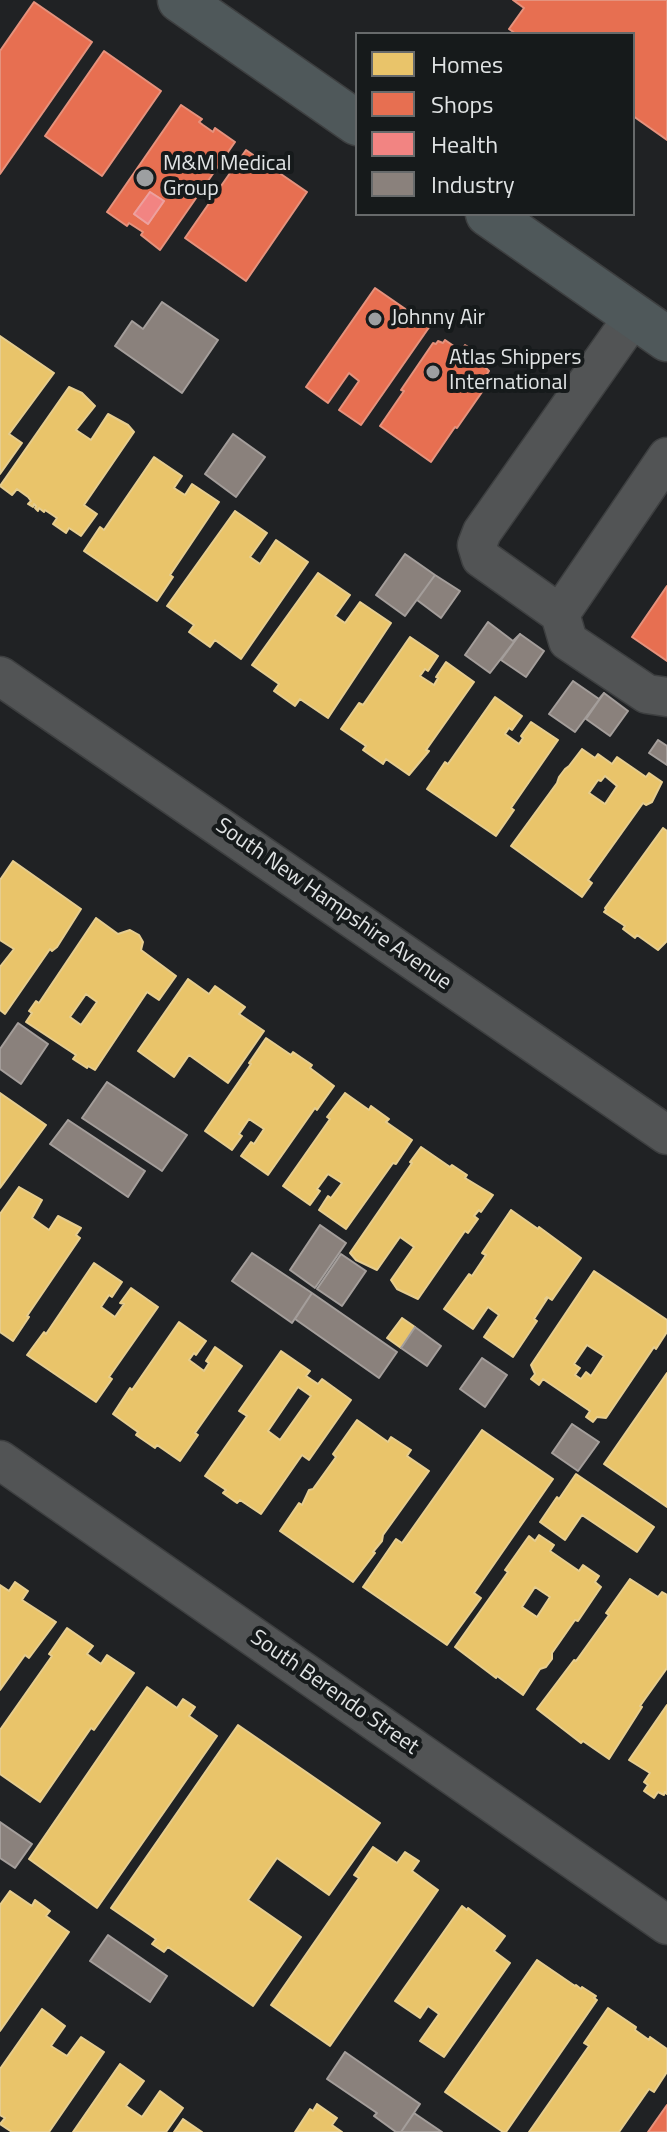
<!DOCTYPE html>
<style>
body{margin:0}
#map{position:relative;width:667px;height:2132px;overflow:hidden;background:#202224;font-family:"Titillium Web",sans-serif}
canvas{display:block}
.legend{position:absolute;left:355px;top:32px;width:280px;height:184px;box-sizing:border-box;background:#161a1b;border:2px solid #676a6b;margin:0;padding:10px 14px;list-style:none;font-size:24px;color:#e0e3e4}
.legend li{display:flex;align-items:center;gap:16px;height:40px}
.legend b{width:40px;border:2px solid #676a6b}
</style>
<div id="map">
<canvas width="667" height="2132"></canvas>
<ul class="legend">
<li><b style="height:22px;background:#e9c46a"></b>Homes</li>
<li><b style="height:22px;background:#e76f51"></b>Shops</li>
<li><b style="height:22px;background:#f28482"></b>Health</li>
<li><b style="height:22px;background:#8a817c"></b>Industry</li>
</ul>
</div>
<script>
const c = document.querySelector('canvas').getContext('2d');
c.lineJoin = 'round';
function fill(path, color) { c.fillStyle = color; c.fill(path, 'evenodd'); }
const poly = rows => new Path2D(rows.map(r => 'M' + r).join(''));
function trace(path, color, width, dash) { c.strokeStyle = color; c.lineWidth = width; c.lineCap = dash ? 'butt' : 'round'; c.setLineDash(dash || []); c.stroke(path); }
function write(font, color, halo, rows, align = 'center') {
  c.font = font + ' "Titillium Web",sans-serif'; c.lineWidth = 8; c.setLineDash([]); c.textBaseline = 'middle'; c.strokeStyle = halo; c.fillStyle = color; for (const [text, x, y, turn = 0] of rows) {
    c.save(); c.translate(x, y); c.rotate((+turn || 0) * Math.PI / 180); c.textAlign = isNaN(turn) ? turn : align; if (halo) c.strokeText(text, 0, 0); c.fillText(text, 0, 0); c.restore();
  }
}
const homes = poly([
 [0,336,54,373,9,434,22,443,0,474,0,336],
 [69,387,82,393,95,406,76,430,91,440,108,414,128,425,134,432,84,505,97,514,81,536,69,528,66,533,53,524,57,518,45,510,44,512,39,508,38,511,35,508,36,506,34,504,33,507,28,504,31,501,28,497,17,489,12,495,0,486,69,387],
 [154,457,182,476,174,488,185,495,192,484,219,502,170,575,173,577,157,601,84,551,100,527,104,530,154,457],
 [235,511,267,533,250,557,260,564,276,540,308,562,241,659,215,640,210,647,189,632,194,625,167,606,235,511],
 [318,573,350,595,335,616,345,623,360,602,391,623,328,718,300,699,295,706,274,691,279,684,252,665,318,573],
 [410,637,438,656,428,671,425,669,420,676,434,685,438,678,436,677,446,662,474,682,426,750,429,751,409,775,386,759,383,764,363,750,366,746,341,729,359,703,363,705,410,637],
 [495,697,522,716,512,730,509,728,505,734,519,744,523,738,521,736,531,722,558,740,511,808,514,810,496,836,427,789,445,762,448,764,495,697],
 [582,749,595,758,598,754,612,764,617,757,646,777,649,773,662,782,652,802,646,805,643,803,588,880,592,883,582,897,511,846,557,783,559,777,565,769,569,766,582,749],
 [605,776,617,786,605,804,589,793,598,780,601,781,605,776],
 [663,828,667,831,667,941,658,950,637,935,635,938,623,929,625,926,604,912,606,910,605,908,663,828],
 [13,861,81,909,57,947,52,951,50,949,5,1014,0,1010,0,967,14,949,0,940,0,880,13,861],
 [96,918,118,934,130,930,139,935,143,942,141,950,176,976,159,1000,147,992,95,1070,88,1066,87,1068,73,1059,76,1055,26,1022,32,1013,29,1011,36,1001,39,1003,96,918],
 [86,994,97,1002,81,1025,70,1017,86,994],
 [188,979,209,994,215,986,245,1007,239,1014,264,1031,228,1083,189,1055,174,1077,138,1051,188,979],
 [266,1038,291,1055,293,1052,312,1065,310,1068,334,1086,317,1110,315,1108,268,1175,241,1156,251,1142,254,1144,264,1129,249,1119,239,1134,242,1136,232,1150,205,1131,251,1064,249,1063,266,1038],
 [0,1093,46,1125,0,1188,0,1093],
 [345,1093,369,1110,371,1106,389,1119,386,1122,412,1140,396,1164,393,1163,346,1229,319,1210,328,1196,331,1198,342,1183,328,1174,317,1189,320,1191,310,1205,283,1186,330,1119,327,1117,345,1093],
 [421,1147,450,1167,452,1165,467,1175,465,1178,493,1195,481,1212,479,1210,474,1216,478,1219,468,1233,465,1231,418,1299,397,1289,391,1280,414,1247,400,1237,377,1270,356,1260,350,1253,412,1163,410,1162,421,1147],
 [19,1187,42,1200,32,1218,49,1230,58,1216,81,1228,76,1235,80,1238,27,1316,29,1317,13,1341,0,1332,0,1214,19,1187],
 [511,1210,538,1229,539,1227,581,1258,552,1300,547,1297,545,1299,547,1299,534,1319,537,1321,513,1357,484,1337,499,1315,488,1307,473,1329,444,1309,469,1274,472,1276,486,1255,482,1253,511,1210],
 [94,1263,122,1282,112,1297,109,1295,101,1307,115,1317,124,1304,120,1303,131,1288,158,1307,109,1377,112,1379,96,1402,27,1355,44,1332,46,1334,94,1263],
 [594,1271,667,1320,667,1332,656,1349,654,1347,606,1418,597,1417,593,1422,586,1417,590,1411,543,1379,539,1385,531,1379,535,1374,531,1365,594,1271],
 [587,1345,604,1356,591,1376,586,1372,581,1379,575,1375,580,1368,574,1364,587,1345],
 [402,1318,415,1327,401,1348,387,1338,402,1318],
 [179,1322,206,1341,196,1355,194,1353,189,1360,204,1371,209,1363,206,1361,215,1347,242,1366,195,1433,198,1435,180,1461,157,1445,155,1448,136,1435,138,1432,113,1414,130,1388,132,1390,179,1322],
 [281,1351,310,1371,306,1376,318,1384,322,1379,351,1400,309,1460,302,1455,261,1514,240,1500,237,1503,223,1493,226,1490,205,1476,247,1416,239,1411,281,1351],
 [298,1387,311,1396,280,1440,268,1431,298,1387],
 [667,1373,667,1507,604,1464,667,1373],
 [357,1420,388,1442,391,1437,411,1450,407,1456,429,1471,383,1535,382,1541,373,1552,375,1553,353,1582,280,1531,299,1503,302,1505,309,1490,313,1489,336,1457,333,1454,357,1420],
 [482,1430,553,1479,474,1593,481,1598,447,1645,363,1587,396,1539,402,1543,482,1430],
 [576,1474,654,1527,637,1552,582,1515,565,1540,540,1522,557,1497,559,1499,576,1474],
 [539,1535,554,1545,550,1551,579,1571,583,1565,599,1576,595,1582,601,1587,578,1621,575,1620,552,1653,552,1659,546,1667,540,1669,523,1695,497,1676,496,1678,455,1647,508,1572,505,1570,529,1536,535,1541,539,1535],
 [535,1587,550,1597,537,1617,522,1607,535,1587],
 [630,1579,658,1597,662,1592,667,1595,667,1668,640,1706,642,1707,609,1759,583,1741,581,1743,537,1709,574,1660,576,1661,609,1615,606,1613,630,1579],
 [15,1582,28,1591,22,1600,56,1622,29,1658,25,1655,0,1690,0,1585,9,1591,15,1582],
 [67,1628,93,1646,87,1654,101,1664,107,1655,134,1673,94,1730,91,1728,40,1802,0,1774,0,1730,52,1656,49,1654,67,1628],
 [147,1687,177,1708,183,1699,195,1707,189,1716,217,1736,97,1908,29,1859,147,1687],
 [667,1705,667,1794,665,1792,664,1795,658,1792,654,1798,644,1791,648,1785,644,1782,650,1773,629,1760,667,1705],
 [238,1725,380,1823,329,1895,277,1858,248,1900,301,1937,253,2006,168,1947,164,1952,152,1944,156,1939,111,1908,238,1725],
 [373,1847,397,1863,405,1852,419,1861,412,1871,438,1890,330,2046,271,2005,359,1878,354,1875,373,1847],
 [10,1891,32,1906,35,1900,50,1911,46,1916,69,1932,0,2031,0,1905,10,1891],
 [462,1906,467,1910,468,1908,505,1936,494,1951,510,1963,444,2057,420,2041,439,2014,428,2006,420,2018,395,2001,462,1906],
 [537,1960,575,1986,576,1985,581,1989,582,1987,596,1996,594,1998,597,2000,506,2132,503,2132,445,2092,537,1960],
 [608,2008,636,2027,635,2030,649,2040,650,2037,667,2049,667,2072,654,2092,649,2089,619,2132,529,2132,589,2046,584,2043,608,2008],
 [42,2009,65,2026,51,2046,67,2056,81,2037,104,2052,49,2132,12,2132,0,2124,5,2118,0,2115,0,2069,42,2009],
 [120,2064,144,2081,126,2106,142,2117,160,2091,183,2108,166,2132,73,2132,120,2064],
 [317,2104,337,2118,332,2125,342,2132,295,2132,310,2109,313,2111,317,2104],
 [183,2119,202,2132,174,2132,183,2119]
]);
fill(homes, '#e9c46a');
trace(homes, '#e6cd8f', 2);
const shops = poly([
 [513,0,667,0,667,140,633,116,633,34,516,34,509,29,524,8,513,0],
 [34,2,92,42,0,174,0,51,34,2],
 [104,51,161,91,102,176,45,136,104,51],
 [181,105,202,119,199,122,203,125,213,132,215,128,235,142,160,250,141,235,143,232,129,223,127,226,107,212,181,105],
 [150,192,164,201,148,224,134,214,150,192],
 [246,150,307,192,246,281,185,238,246,150],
 [375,288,430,326,361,425,339,410,359,381,349,373,328,403,306,387,375,288],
 [445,340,461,351,465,345,476,352,472,359,485,367,489,371,487,374,490,376,487,380,489,382,457,428,455,427,431,462,380,426,404,391,401,390,433,343,436,344,438,341,443,343,445,340],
 [667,586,667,661,632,637,667,586],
 [667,2105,667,2132,648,2132,655,2122,667,2105]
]);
fill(shops, '#e76f51');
trace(shops, '#e5927d', 2);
const health = poly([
 [150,192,164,201,148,224,134,214,150,192]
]);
fill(health, '#f28482');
trace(health, '#eda09f', 2);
const industry = poly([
 [162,302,218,340,182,393,115,346,132,321,143,329,162,302],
 [233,434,265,457,236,497,205,474,233,434],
 [405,554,435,575,405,616,376,595,405,554],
 [435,575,460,591,441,618,417,600,435,575],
 [488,622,513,641,520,634,490,673,465,655,488,622],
 [520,634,544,651,526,677,501,660,520,634],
 [573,681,599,699,604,693,575,732,549,714,573,681],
 [604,693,628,711,610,736,586,719,604,693],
 [658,740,667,746,667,765,649,753,658,740],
 [18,1023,48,1044,21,1084,0,1069,0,1049,18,1023],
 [107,1082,187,1135,162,1171,82,1118,107,1082],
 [68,1120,145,1171,128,1197,50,1144,68,1120],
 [320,1225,346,1243,315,1288,290,1270,320,1225],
 [252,1253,312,1293,292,1323,232,1281,252,1253],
 [341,1254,366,1271,342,1306,317,1289,341,1254],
 [312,1293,397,1352,379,1378,295,1319,312,1293],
 [415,1327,441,1346,427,1366,401,1348,415,1327],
 [482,1358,507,1375,485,1407,460,1389,482,1358],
 [572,1424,599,1442,578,1471,552,1453,572,1424],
 [0,1822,32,1844,15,1868,0,1858,0,1822],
 [108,1935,167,1976,150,2002,90,1961,108,1935],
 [345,2052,420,2104,401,2132,396,2132,374,2116,377,2113,327,2079,345,2052],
 [414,2113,442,2132,401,2132,414,2113]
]);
fill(industry, '#8a817c');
trace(industry, '#a49e9b', 2);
const minor = poly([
 [634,316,482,532,477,545,481,558,560,614,568,641,647,694,667,697],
 [560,614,667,457],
 [0,676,667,1135],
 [0,1460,667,1925]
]);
const major = poly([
 [180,0,357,123],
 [488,214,667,339]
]);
trace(minor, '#3d3f40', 41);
trace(major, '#3d3f40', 47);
trace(minor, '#525455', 38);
trace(major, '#4f585a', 44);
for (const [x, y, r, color] of [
 [145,178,10,"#9d9fa1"],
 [375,319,8,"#9d9fa1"],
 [433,372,8,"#9d9fa1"]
]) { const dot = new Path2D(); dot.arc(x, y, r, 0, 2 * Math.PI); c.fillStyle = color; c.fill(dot); trace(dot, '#161a1b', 3); }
write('22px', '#e0e3e4', '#161a1b', [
 ["M&M Medical",163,165],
 ["Group",163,190],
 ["Johnny Air",391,319],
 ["Atlas Shippers",449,359],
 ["International",449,384]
], 'left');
write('22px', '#e0e3e4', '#161a1b', [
 ["South New Hampshire Avenue",333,905,35],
 ["South Berendo Street",334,1693,35]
]);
</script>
